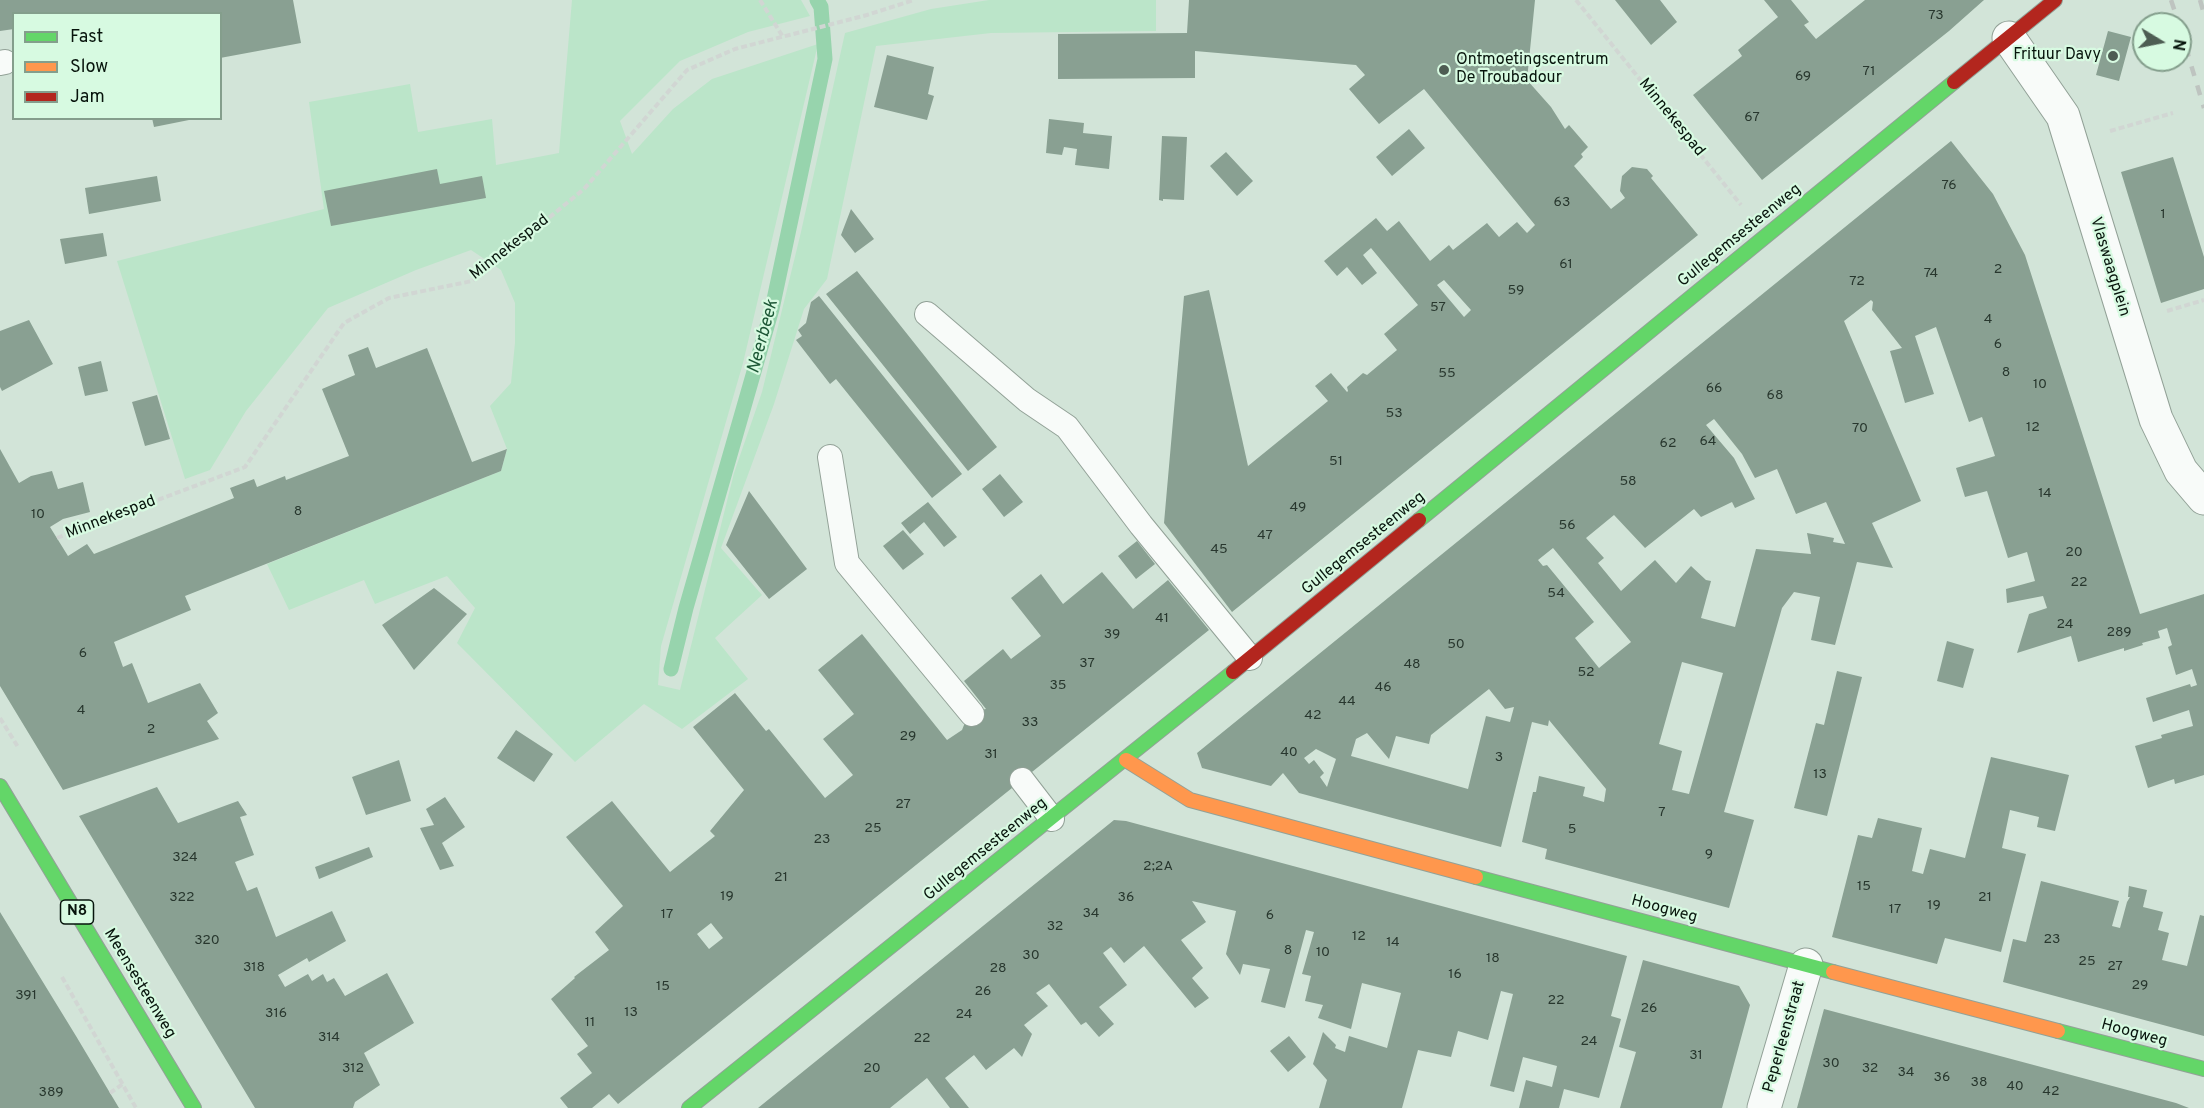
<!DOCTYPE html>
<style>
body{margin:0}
#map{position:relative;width:2204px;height:1108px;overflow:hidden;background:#d2e4d8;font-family:Overpass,sans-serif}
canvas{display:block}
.legend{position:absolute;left:12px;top:12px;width:210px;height:108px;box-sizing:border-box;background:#d7fae1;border:2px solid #849e8c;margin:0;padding:8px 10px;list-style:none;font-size:18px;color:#07140c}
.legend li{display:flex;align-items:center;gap:12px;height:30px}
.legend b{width:30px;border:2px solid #849e8c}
.north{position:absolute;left:2132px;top:12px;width:60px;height:60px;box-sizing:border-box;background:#d7fae1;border:2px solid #849e8c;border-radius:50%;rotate:100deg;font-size:16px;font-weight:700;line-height:24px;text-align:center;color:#07140c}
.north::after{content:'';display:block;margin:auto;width:21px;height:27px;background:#4e5d53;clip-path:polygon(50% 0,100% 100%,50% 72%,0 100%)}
</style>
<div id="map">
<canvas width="2204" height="1108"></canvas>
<ul class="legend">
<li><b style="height:8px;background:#63d668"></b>Fast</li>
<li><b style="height:8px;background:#ff974d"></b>Slow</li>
<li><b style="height:8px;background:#b3261e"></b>Jam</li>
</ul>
<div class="north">N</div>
</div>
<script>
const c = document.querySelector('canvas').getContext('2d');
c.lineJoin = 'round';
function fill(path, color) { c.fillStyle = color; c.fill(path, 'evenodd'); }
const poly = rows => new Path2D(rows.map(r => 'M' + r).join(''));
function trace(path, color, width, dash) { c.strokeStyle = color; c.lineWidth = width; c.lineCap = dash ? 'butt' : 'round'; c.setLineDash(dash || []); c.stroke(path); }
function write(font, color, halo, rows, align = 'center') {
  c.font = font + ' Overpass,sans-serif'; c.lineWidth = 4.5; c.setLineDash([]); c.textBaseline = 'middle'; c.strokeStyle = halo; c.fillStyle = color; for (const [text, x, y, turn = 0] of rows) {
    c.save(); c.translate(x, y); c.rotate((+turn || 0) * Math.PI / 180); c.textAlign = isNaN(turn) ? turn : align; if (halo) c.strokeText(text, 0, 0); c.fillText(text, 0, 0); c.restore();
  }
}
fill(poly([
 [572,0,801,0,810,16,748,32,680,61,620,121,632,154,673,109,712,79,818,44,743,363,661,646,658,685,680,690,734,473,762,392,801,232,845,33,931,9,989,0,1156,0,1156,31,991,33,876,46,827,279,804,309,774,404,721,548,762,595,715,638,748,679,682,729,644,704,575,762,457,643,475,608,447,576,375,604,364,580,289,610,267,564,501,471,507,449,490,406,511,383,515,343,515,303,501,270,471,250,416,270,328,308,246,411,210,470,185,479,117,261,324,209,309,102,410,84,418,132,492,119,496,165,559,153]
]), '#bbe5c9');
trace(poly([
 [671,669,686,608,772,309,825,59,821,7,817,0]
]), '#97d4ad', 15);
fill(poly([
 [0,0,293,0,301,43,220,58,220,14,14,14,14,29,0,31],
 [1189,0,1535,0,1527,80,1551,107,1565,129,1569,125,1588,147,1581,154,1583,157,1574,166,1611,209,1625,198,1620,191,1622,176,1632,167,1647,169,1653,176,1651,178,1698,235,1232,612,1164,523,1184,296,1209,290,1248,466,1328,401,1315,386,1331,373,1347,392,1348,391,1347,387,1363,373,1367,375,1397,350,1384,334,1418,305,1371,248,1363,255,1377,273,1362,285,1347,267,1337,276,1324,261,1376,218,1387,231,1399,221,1430,261,1449,245,1453,250,1487,223,1499,237,1517,222,1527,233,1535,225,1424,89,1379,124,1349,89,1365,75,1356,65,1195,51,1195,78,1058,79,1058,34,1187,33],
 [1444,280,1471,310,1464,317,1437,285],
 [1615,0,1660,0,1677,22,1651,45],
 [1764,0,1791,0,1809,22,1804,25,1816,39,1865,0,1984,0,1949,31,1762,180,1693,95,1742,56,1738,50,1778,17],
 [2108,31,2131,37,2119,81,2096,75],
 [887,55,934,67,928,94,934,96,927,120,874,107],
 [152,118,189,118,189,120,154,127],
 [1049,119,1084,123,1083,133,1112,136,1109,169,1075,165,1077,149,1064,147,1062,155,1046,153],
 [1409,129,1425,148,1392,176,1376,157],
 [1162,136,1187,137,1184,200,1163,199,1163,201,1159,200],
 [1951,141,1993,194,2025,255,2140,614,2204,594,2204,775,2175,784,2174,779,2148,788,2135,746,2162,738,2161,735,2193,726,2189,710,2153,722,2146,698,2190,684,2191,687,2197,685,2192,669,2176,675,2168,647,2172,645,2167,628,2158,631,2160,638,2142,643,2143,645,2124,651,2124,648,2078,662,2071,636,2017,653,2029,614,2047,608,2043,596,2007,603,2006,589,2035,581,2027,552,2008,558,1987,491,1965,497,1956,468,1995,456,1982,417,1969,422,1936,327,1915,336,1934,394,1905,403,1890,351,1902,348,1872,310,1873,302,1871,300,1844,321,1921,501,1872,523,1893,568,1857,562,1835,645,1811,640,1820,597,1794,592,1782,608,1724,812,1754,820,1729,908,1545,859,1547,849,1522,842,1533,792,1536,792,1539,776,1585,787,1583,796,1604,802,1606,789,1549,720,1548,726,1532,722,1501,847,1299,793,1283,773,1271,786,1202,768,1197,753],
 [1714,419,1742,454,1755,478,1777,469,1796,514,1826,502,1845,544,1833,542,1834,538,1807,533,1811,554,1756,549,1735,627,1701,618,1711,581,1706,580,1691,566,1676,583,1655,560,1621,591,1598,563,1604,558,1586,538,1614,515,1645,548,1694,509,1701,517,1732,502,1735,508,1755,499,1734,458,1706,425],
 [1553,548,1631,642,1599,668,1575,638,1594,622,1547,565,1543,566,1538,560],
 [1682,662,1723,673,1689,794,1672,790,1682,751,1659,744],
 [1489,689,1505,709,1514,707,1510,722,1486,716,1468,789,1351,756,1356,739,1367,733,1389,759,1396,736,1429,744,1431,735],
 [1316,749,1336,759,1327,787,1320,777,1324,773,1314,760,1309,764,1304,758],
 [1226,152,1253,181,1237,196,1210,166],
 [2173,157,2204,257,2204,289,2161,303,2121,172],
 [437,169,440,184,482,176,486,198,331,226,324,191],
 [157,176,161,201,89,214,85,188],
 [851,209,874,239,855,253,841,235],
 [103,233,107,256,65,264,60,239],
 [857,271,997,447,968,471,826,294],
 [819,296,962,474,932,498,836,379,830,384,796,340,802,336,798,330,806,323,811,302],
 [29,320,53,364,2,391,0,387,0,331],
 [368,347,376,368,427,348,472,462,507,449,501,471,185,596,191,610,114,642,123,667,132,663,148,703,200,683,218,713,207,721,219,739,63,790,0,686,0,449,19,483,31,476,52,471,58,489,83,482,90,512,63,519,50,527,68,556,87,544,94,554,234,498,230,488,254,479,257,487,285,476,286,480,349,456,322,389,355,375,348,355],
 [101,361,108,391,85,396,78,367],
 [157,395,170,439,145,446,132,402],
 [1000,474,1023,502,1004,517,982,489],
 [749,491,807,569,769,599,726,545],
 [928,502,957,537,944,547,924,522,910,534,901,523],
 [903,530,924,554,903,570,883,546],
 [1137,541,1155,564,1136,579,1118,556],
 [1102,572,1133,609,1168,580,1209,630,618,1104,609,1094,592,1108,568,1108,560,1098,592,1073,577,1054,588,1046,551,999,575,978,574,977,609,950,595,932,623,906,566,837,612,801,670,872,715,836,710,831,744,790,693,727,735,693,766,731,769,729,825,798,853,775,823,739,854,714,818,670,862,634,947,740,962,730,966,720,976,711,986,709,964,681,1003,649,1011,659,1041,636,1011,598,1041,574,1063,604],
 [711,923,723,938,709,949,697,934],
 [434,588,467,614,414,670,382,625],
 [1947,641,1974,649,1963,688,1937,681],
 [1837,671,1862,677,1827,816,1794,808,1816,723,1824,725],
 [516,730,553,754,534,782,497,758],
 [1991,757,2069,775,2055,831,2037,827,2039,817,2010,810,2002,848,2026,854,2001,952,1945,938,1937,964,1832,937,1858,835,1872,838,1878,818,1922,828,1912,871,1923,874,1930,849,1965,858],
 [399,760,411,801,366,815,352,777],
 [157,787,178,823,238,801,247,815,240,817,254,855,235,862,247,891,257,887,276,937,332,911,346,941,309,962,307,958,278,975,285,987,308,974,312,981,323,974,327,982,334,978,345,996,387,973,414,1023,364,1053,380,1085,355,1102,353,1108,255,1108,79,816],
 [445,797,465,827,442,843,454,866,440,870,420,828,434,825,426,809],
 [1114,820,1126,821,1627,956,1611,1016,1621,1019,1599,1098,1564,1089,1559,1108,1519,1108,1526,1080,1552,1087,1557,1066,1523,1057,1514,1092,1490,1086,1513,994,1501,991,1488,1040,1458,1031,1451,1057,1418,1050,1402,1108,1319,1108,1327,1080,1313,1064,1323,1032,1336,1045,1335,1048,1345,1052,1349,1036,1387,1048,1401,993,1362,983,1351,1029,1318,1018,1323,1005,1305,1001,1311,976,1302,974,1314,932,1306,930,1285,1008,1261,1002,1270,969,1243,964,1240,975,1226,954,1236,911,1192,901,1206,922,1181,940,1203,968,1192,978,1209,998,1195,1008,1144,946,1124,963,1111,947,1103,953,1127,985,1099,1007,1114,1024,1099,1037,1086,1022,1081,1025,1049,984,1036,993,1048,1006,1024,1025,1032,1034,1022,1057,1014,1048,986,1070,974,1055,945,1078,969,1108,950,1108,927,1078,890,1108,758,1108],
 [369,847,373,857,319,879,315,867],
 [2041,881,2119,901,2112,926,2120,928,2127,902,2130,897,2128,897,2129,886,2147,890,2143,907,2163,912,2158,930,2169,933,2162,960,2187,966,2200,915,2204,916,2204,1036,2003,982,2013,939,2026,942],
 [0,912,76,1036,119,1108,0,1108],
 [1643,960,1739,986,1750,1005,1722,1108,1620,1108,1636,1052,1619,1047],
 [1824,1009,2176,1103,2189,1108,1797,1108],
 [1289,1036,1306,1057,1288,1072,1270,1051]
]), '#89a092');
const lane = poly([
 [0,63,5,62],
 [927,314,1027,400,1067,427,1141,525,1250,658],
 [830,457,847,563,972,714],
 [1022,780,1052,819]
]);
const street = poly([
 [2009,38,2063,116,2156,419,2181,471,2204,498],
 [1764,1108,1806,965]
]);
const fast = poly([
 [1419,520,1954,82],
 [0,786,194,1108],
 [1476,877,1833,972],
 [2058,1031,2204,1069],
 [689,1108,1233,672]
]);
const slow = poly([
 [1126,760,1190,800,1476,877],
 [1833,972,2058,1031]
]);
const jam = poly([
 [1954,82,2055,0],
 [1233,672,1419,520]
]);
trace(lane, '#92a197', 26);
trace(street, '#92a197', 35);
trace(fast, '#92a197', 16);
trace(slow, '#92a197', 16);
trace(jam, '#92a197', 16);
trace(poly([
 [760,0,783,37],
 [1576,0,1741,205],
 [2110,131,2173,113],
 [2167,311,2204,300],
 [57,538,245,467,344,323,389,298,472,281,584,189,687,70,735,49,867,15,914,0],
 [0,718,18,747],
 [62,977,136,1108],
 [110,1093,124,1083]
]), '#d1d6d3', 4, [6, 3]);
trace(lane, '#f8fbf9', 24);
trace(street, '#f8fbf9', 33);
trace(fast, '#63d668', 14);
trace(slow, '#ff974d', 14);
trace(jam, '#b3261e', 14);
trace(poly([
 [2171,0,2179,24],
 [2200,0,2204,14],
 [2180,28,2204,108]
]), '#bec4c0', 4.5, [10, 10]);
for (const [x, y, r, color] of [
 [2113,56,6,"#4e5d53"],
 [1444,70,6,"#4e5d53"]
]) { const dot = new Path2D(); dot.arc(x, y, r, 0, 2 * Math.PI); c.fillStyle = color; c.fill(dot); trace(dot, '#d7fae1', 2); }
write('14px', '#28372e', null, [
 ["73",1936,16],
 ["71",1869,72],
 ["69",1803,77],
 ["67",1752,118],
 ["76",1949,186],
 ["63",1562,203],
 ["1",2163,215],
 ["61",1566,265],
 ["2",1998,270],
 ["74",1931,274],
 ["72",1857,282],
 ["59",1516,291],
 ["57",1438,308],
 ["4",1988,320],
 ["6",1998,345],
 ["8",2006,373],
 ["55",1447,374],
 ["10",2040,385],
 ["66",1714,389],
 ["68",1775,396],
 ["53",1394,414],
 ["12",2033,428],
 ["70",1860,429],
 ["64",1708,442],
 ["62",1668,444],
 ["51",1336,462],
 ["58",1628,482],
 ["14",2045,494],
 ["49",1298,508],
 ["8",298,512],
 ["10",38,515],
 ["56",1567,526],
 ["47",1265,536],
 ["45",1219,550],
 ["20",2074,553],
 ["22",2079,583],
 ["54",1556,594],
 ["41",1162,619],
 ["24",2065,625],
 ["289",2119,633],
 ["39",1112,635],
 ["50",1456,645],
 ["6",83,654],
 ["37",1087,664],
 ["48",1412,665],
 ["52",1586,673],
 ["35",1058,686],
 ["46",1383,688],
 ["44",1347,702],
 ["4",81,711],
 ["42",1313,716],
 ["33",1030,723],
 ["2",151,730],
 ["29",908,737],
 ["40",1289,753],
 ["31",991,755],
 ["3",1499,758],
 ["13",1820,775],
 ["27",903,805],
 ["7",1662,813],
 ["25",873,829],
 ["5",1572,830],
 ["23",822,840],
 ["9",1709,855],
 ["324",185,858],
 ["2;2A",1158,867],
 ["21",781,878],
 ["15",1864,887],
 ["19",727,897],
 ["322",182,898],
 ["36",1126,898],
 ["21",1985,898],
 ["19",1934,906],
 ["17",1895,910],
 ["34",1091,914],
 ["17",667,915],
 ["6",1270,916],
 ["32",1055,927],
 ["12",1359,937],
 ["23",2052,940],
 ["320",207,941],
 ["14",1393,943],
 ["8",1288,951],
 ["10",1323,953],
 ["30",1031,956],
 ["18",1493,959],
 ["25",2087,962],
 ["27",2115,967],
 ["318",254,968],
 ["28",998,969],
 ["16",1455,975],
 ["29",2140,986],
 ["15",663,987],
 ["26",983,992],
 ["391",26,996],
 ["22",1556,1001],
 ["26",1649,1009],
 ["13",631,1013],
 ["316",276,1014],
 ["24",964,1015],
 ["11",590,1023],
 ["314",329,1038],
 ["22",922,1039],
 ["24",1589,1042],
 ["31",1696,1056],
 ["30",1831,1064],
 ["312",353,1069],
 ["20",872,1069],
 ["32",1870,1069],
 ["34",1906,1073],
 ["36",1942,1078],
 ["38",1979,1083],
 ["40",2015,1087],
 ["42",2051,1092],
 ["389",51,1093]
]);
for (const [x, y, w] of [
 [77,912,33]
]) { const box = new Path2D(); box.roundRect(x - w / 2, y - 12, w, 24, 4.5); c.fillStyle = '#d7fae1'; c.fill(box); trace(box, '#07140c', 1.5); }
write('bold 15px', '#07140c', null, [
 ["N8",77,912]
]);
write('16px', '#07140c', '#d7fae1', [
 ["Frituur Davy",2101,56],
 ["Ontmoetingscentrum",1456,61,"left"],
 ["De Troubadour",1456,79,"left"]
], 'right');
write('16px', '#07140c', '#d7fae1', [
 ["Minnekespad",1671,118,51],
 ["Gullegemsesteenweg",1740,236,-39],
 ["Minnekespad",510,248,-38],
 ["Vlaswaagplein",2109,267,73],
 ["Minnekespad",111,518,-21],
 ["Gullegemsesteenweg",1364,544,-39],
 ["Gullegemsesteenweg",986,850,-39],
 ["Hoogweg",1664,910,15],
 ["Meensesteenweg",139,984,59],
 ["Hoogweg",2134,1034,15],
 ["Peperleenstraat",1785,1037,-74]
]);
write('italic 18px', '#1d5736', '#d7fae1', [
 ["Neerbeek",764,337,-75]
]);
</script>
